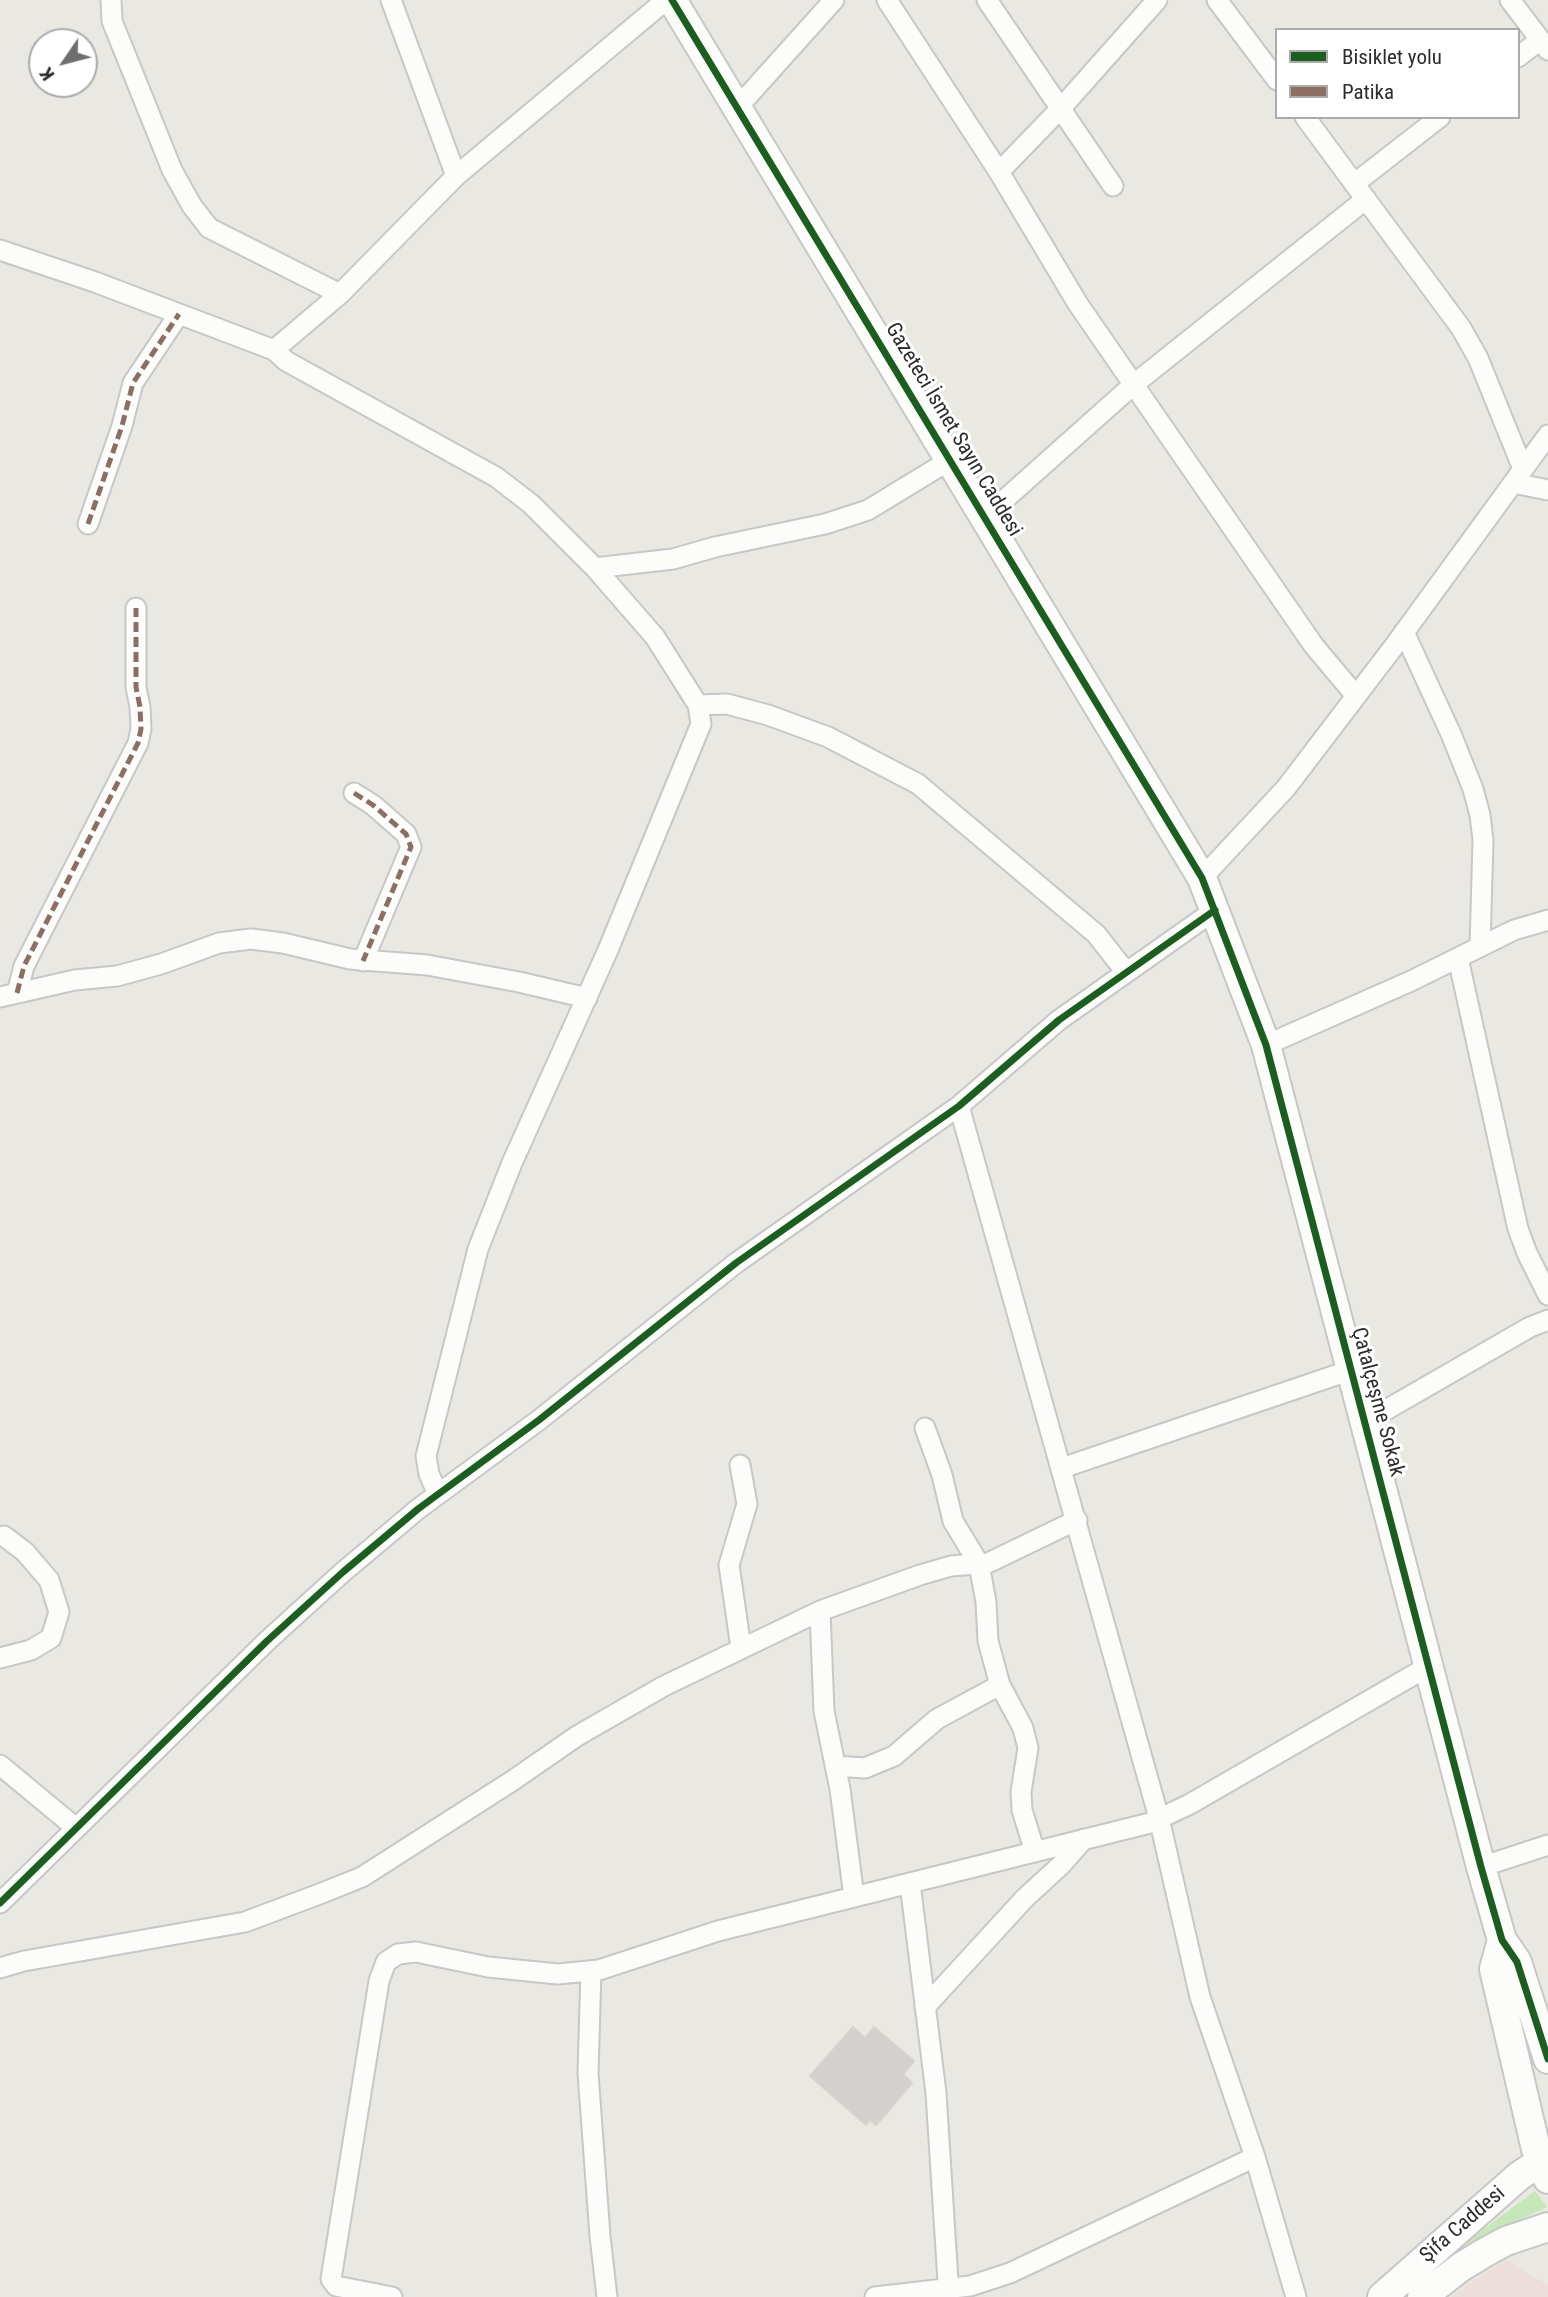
<!DOCTYPE html>
<meta charset="utf-8">
<style>
body{margin:0}
#map{position:relative;width:1548px;height:2297px;overflow:hidden;background:#eae8e2;font-family:"Roboto Condensed",sans-serif}
canvas{display:block}
.legend{position:absolute;left:1275px;top:28px;width:245px;height:91px;box-sizing:border-box;background:#fff;border:2px solid #ababab;margin:0;padding:9px 12px;list-style:none;font-size:21px;color:#2c2c2c}
.legend li{display:flex;align-items:center;gap:14px;height:35px}
.legend b{width:35px;border:2px solid #ababab}
.north{position:absolute;left:28px;top:28px;width:70px;height:70px;box-sizing:border-box;background:#fff;border:2px solid #ababab;border-radius:50%;rotate:235deg;font-size:19px;font-weight:700;line-height:28px;text-align:center;color:#2c2c2c}
.north::after{content:'';display:block;margin:auto;width:24px;height:32px;background:#6e6e6c;clip-path:polygon(50% 0,100% 100%,50% 72%,0 100%)}
</style>
<div id="map">
<canvas width="1548" height="2297"></canvas>
<ul class="legend">
<li><b style="height:9px;background:#1b5e20"></b>Bisiklet yolu</li>
<li><b style="height:9px;background:#8d6e63"></b>Patika</li>
</ul>
<div class="north">K</div>
</div>
<script>
const c = document.querySelector('canvas').getContext('2d');
c.lineJoin = 'round';
function fill(path, color) { c.fillStyle = color; c.fill(path, 'evenodd'); }
const poly = rows => new Path2D(rows.map(r => 'M' + r).join(''));
function trace(path, color, width, dash) { c.strokeStyle = color; c.lineWidth = width; c.lineCap = dash ? 'butt' : 'round'; c.setLineDash(dash || []); c.stroke(path); }
function write(font, color, halo, rows, align = 'center') {
  c.font = font + ' "Roboto Condensed",sans-serif'; c.lineWidth = 6; c.setLineDash([]); c.textBaseline = 'middle'; c.strokeStyle = halo; c.fillStyle = color; for (const [text, x, y, turn = 0] of rows) {
    c.save(); c.translate(x, y); c.rotate((+turn || 0) * Math.PI / 180); c.textAlign = isNaN(turn) ? turn : align; if (halo) c.strokeText(text, 0, 0); c.fillText(text, 0, 0); c.restore();
  }
}
fill(poly([
 [1503,2261,1508,2261,1548,2285,1548,2297,1451,2297]
]), '#ecdeda');
fill(poly([
 [1535,2191,1547,2207,1458,2248]
]), '#c5e7ba');
const building = poly([
 [853,2027,865,2038,874,2027,914,2061,903,2074,912,2083,876,2125,870,2120,866,2125,810,2076,853,2027]
]);
fill(building, '#d3d1cd');
trace(building, '#d5d3ce', 2);
const street = poly([
 [111,0,112,21,172,170,192,206,209,228,340,294],
 [391,0,456,176],
 [887,0,999,172,1078,304,1314,646,1356,696],
 [987,0,1113,186],
 [1217,0,1277,80],
 [1510,0,1548,50],
 [1518,57,1540,40],
 [737,108,834,0],
 [1305,117,1461,328,1478,358,1523,469],
 [999,172,1062,107,1157,0],
 [1354,184,1440,117],
 [0,250,95,282,274,350,340,294,456,176,666,0],
 [274,350,286,361,496,477,531,504,595,568,655,637,698,705,701,724,608,950,512,1163,478,1249,426,1456,429,1474,438,1494],
 [1513,483,1548,490],
 [985,517,1133,385,1366,199],
 [88,524,122,426,133,383,179,314],
 [595,568,673,559,715,547,825,524,868,510,950,460],
 [1404,632,1451,734,1473,789,1480,815,1483,840,1480,947],
 [698,705,727,704,768,715,828,737,918,784,1096,934,1126,972],
 [354,793,373,805,406,834,411,847,363,961],
 [1202,878,1286,788,1395,645,1548,435],
 [1458,958,1518,1229,1527,1253,1548,1295],
 [17,993,24,966,138,743,141,729,140,707,136,687,136,608],
 [0,997,75,980,117,976,161,964,219,943,251,939,283,943,350,959,427,965,519,982,587,998],
 [1266,1045,1411,981,1514,930,1548,920],
 [959,1106,1159,1818,1200,1997,1255,2157,1296,2297],
 [1365,1422,1530,1327,1548,1320],
 [925,1428,942,1475,953,1521,979,1564,986,1602,988,1641,1000,1685,1023,1728,1028,1748,1021,1792,1022,1810,1035,1852],
 [740,1465,747,1504,729,1565,741,1648],
 [1062,1468,1351,1370],
 [820,1611,824,1711,840,1789,854,1897],
 [0,1658,31,1650,51,1638,59,1612,49,1580,25,1552,4,1536],
 [0,1765,76,1828],
 [835,1766,865,1768,894,1756,937,1719,1000,1685],
 [1481,1867,1548,1845],
 [910,1883,936,2093,949,2297],
 [0,1903,267,1641,343,1572,418,1509,539,1420,736,1263,959,1106,1059,1020,1215,910],
 [0,1968,24,1961,245,1922,322,1893,362,1877,512,1781,577,1736,664,1686,820,1611,920,1575,951,1566,988,1563,1077,1520],
 [591,1971,588,2073,600,2236,607,2297],
 [925,2007,1025,1898,1061,1865,1084,1839],
 [392,2297,336,2286,331,2279,379,1981,386,1962,398,1954,416,1952,488,1967,558,1974,599,1970,718,1931,1150,1823,1190,1804,1429,1666],
 [875,2297,970,2286,1010,2273,1255,2157]
]);
const secondary = poly([
 [672,0,1202,878,1266,1045,1481,1867,1502,1940,1517,1962,1548,2059],
 [1502,1940,1494,1969,1536,2149,1548,2179],
 [1382,2297,1519,2176,1548,2157],
 [1422,2297,1461,2267,1484,2253,1506,2241,1548,2227]
]);
trace(street, '#c8c7c7', 23);
trace(secondary, '#c8c7c7', 32);
trace(street, '#fcfcfb', 19);
trace(secondary, '#fcfcfb', 28);
trace(poly([
 [88,524,122,426,133,383,179,314],
 [354,793,373,805,406,834,411,847,363,961],
 [17,993,24,966,138,743,141,729,140,707,136,687,136,608]
]), '#8d6e63', 5, [10, 5]);
trace(poly([
 [672,0,1202,878,1266,1045,1481,1867,1502,1940,1517,1962,1548,2059],
 [0,1903,267,1641,343,1572,418,1509,539,1420,736,1263,959,1106,1059,1020,1215,910]
]), '#1b5e20', 7);
write('21px', '#2c2c2c', '#fff', [
 ["Gazeteci İsmet Sayın Caddesi",953,430,59],
 ["Çatalçeşme Sokak",1377,1402,75],
 ["Şifa Caddesi",1463,2225,-41]
]);
</script>
